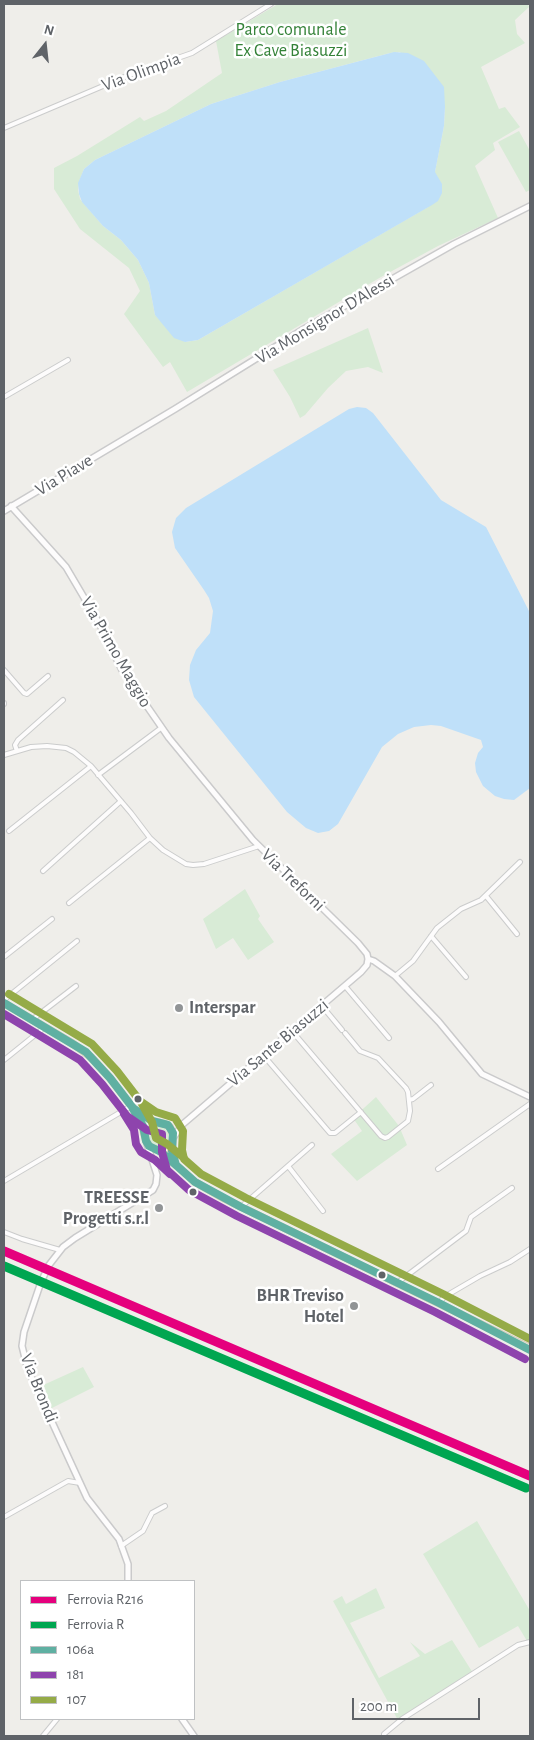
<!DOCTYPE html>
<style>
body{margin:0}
#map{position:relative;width:534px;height:1740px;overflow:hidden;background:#efeeea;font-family:"Alegreya Sans",sans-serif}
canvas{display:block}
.frame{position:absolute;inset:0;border:5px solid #5f6368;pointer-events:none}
.legend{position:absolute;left:20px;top:1580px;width:175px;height:140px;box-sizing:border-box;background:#fff;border:1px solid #bfc1c3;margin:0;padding:6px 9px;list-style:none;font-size:15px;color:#5f6368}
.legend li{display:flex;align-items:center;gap:10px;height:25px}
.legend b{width:25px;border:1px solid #bfc1c3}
.north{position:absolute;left:20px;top:20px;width:50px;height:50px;-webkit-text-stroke:4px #fff;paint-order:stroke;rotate:16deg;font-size:14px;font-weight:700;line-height:20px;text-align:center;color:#5f6368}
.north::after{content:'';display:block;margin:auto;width:18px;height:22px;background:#5f6368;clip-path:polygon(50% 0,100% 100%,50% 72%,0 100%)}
.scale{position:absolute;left:352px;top:1698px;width:128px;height:22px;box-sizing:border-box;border:2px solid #5f6368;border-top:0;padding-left:6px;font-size:15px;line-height:18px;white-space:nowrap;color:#5f6368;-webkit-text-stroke:4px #fff;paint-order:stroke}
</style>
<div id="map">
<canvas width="534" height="1740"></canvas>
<div class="frame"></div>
<ul class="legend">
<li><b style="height:6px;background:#e5007d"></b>Ferrovia R216</li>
<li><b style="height:6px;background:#00a651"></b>Ferrovia R</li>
<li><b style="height:6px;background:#5fb0a2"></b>106a</li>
<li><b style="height:6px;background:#8e44ad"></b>181</li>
<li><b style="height:6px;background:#95ab47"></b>107</li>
</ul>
<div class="north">N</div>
<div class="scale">200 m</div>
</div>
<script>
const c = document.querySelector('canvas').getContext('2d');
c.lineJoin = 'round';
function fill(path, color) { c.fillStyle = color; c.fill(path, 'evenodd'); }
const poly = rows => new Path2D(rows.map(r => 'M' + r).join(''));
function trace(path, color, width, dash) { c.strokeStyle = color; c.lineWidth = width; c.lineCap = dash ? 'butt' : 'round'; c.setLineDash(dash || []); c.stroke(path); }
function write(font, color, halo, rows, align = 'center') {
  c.font = font + ' "Alegreya Sans",sans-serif'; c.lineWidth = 5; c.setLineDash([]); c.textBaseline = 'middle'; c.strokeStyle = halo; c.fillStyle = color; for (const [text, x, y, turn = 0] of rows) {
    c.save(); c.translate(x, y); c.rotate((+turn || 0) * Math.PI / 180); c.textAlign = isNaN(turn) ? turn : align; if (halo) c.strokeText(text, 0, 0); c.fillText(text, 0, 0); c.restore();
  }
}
fill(poly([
 [278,4,528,4,529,7,515,20,517,34,525,43,481,67,499,109,505,107,520,127,493,143,495,150,475,166,498,218,438,246,381,277,187,392,170,362,163,367,124,314,140,291,129,268,80,229,54,189,54,168,77,156,140,117,144,121,166,111,222,73,216,41],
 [400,52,445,107,444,126,428,207,198,340,185,342,155,315,149,283,138,260,121,240,103,226,80,199,78,190,79,182,84,169,95,160,211,104,280,82,390,53],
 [519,131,530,151,530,190,526,192,498,142],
 [368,328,383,373,368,367,346,371,328,388,305,415,300,418,290,397,273,370],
 [245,889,260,916,258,919,274,942,248,960,233,938,216,949,203,919],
 [376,1097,399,1126,407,1145,357,1181,331,1154,362,1131,353,1118],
 '149 1137a10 10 0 1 1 20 0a10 10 0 1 1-20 0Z',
 [83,1367,94,1387,48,1410,39,1387],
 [477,1521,530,1611,530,1641,527,1641,518,1626,479,1648,423,1554],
 [376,1588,385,1608,350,1623,379,1678,420,1656,410,1642,425,1654,452,1640,473,1673,399,1722,333,1601,342,1596,346,1604]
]), '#d8ebd6');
fill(poly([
 [394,52,408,53,424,61,444,87,445,107,444,126,435,172,442,184,442,193,438,201,432,205,198,340,185,342,174,338,155,315,149,283,138,260,121,240,103,226,82,202,79,194,78,183,84,169,95,160,211,104,280,82],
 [357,407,366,408,373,413,441,500,486,527,530,613,530,788,514,800,504,799,495,796,483,786,476,772,475,763,478,753,483,747,481,740,441,726,431,725,414,727,398,734,382,747,338,824,329,831,318,833,306,828,287,812,194,697,189,680,190,665,196,650,210,633,213,611,209,598,204,590,175,548,172,532,176,518,186,508,349,409]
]), '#bfe0f9');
const street = poly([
 [4,128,129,75,192,53,271,4],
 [4,397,68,360],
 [4,670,24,693,27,694,48,676],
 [4,703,4,704],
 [17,751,15,745,18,740,63,700],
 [4,755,31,747,47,746,66,748,74,752,91,766,131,813,150,838,163,850,186,864,193,865,204,864,259,846],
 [98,775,161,728],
 [9,831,91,766],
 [43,871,121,801],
 [486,896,517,934],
 [69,903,150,838],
 [431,936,466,977],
 [4,957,52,919],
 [395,976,413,961,437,928,461,909,481,900,520,862],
 [345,986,389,1038],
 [4,1000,77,941],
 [322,1006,342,1030],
 [33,1019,76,986],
 [292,1031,381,1136,385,1138,388,1137,408,1121,410,1111,408,1092,406,1088,378,1058,360,1051,345,1033],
 [264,1056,330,1133,335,1133,361,1112],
 [4,1060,45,1027],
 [409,1100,413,1099,431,1085],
 [288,1166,323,1211],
 [438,1169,530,1104],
 [4,1181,131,1106],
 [241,1207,312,1145],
 [4,1232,22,1239,60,1250],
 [397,1283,466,1231,471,1217,512,1188],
 [439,1303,444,1297,480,1276,510,1262,530,1249],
 [4,1517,68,1481,80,1483],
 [121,1546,143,1531,152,1513,165,1506],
 [43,1736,57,1719],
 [384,1736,384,1734,402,1719,518,1645,530,1642]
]);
const secondary = poly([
 [11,506,66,567,99,623,122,670,169,738,253,840,358,943,367,954,368,959],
 [4,511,175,409,304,329,454,244,530,206],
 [368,959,374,961,395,976,439,1022,482,1074,530,1097],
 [173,1138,183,1124,361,972,367,965,368,959],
 [128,1581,128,1564,119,1539,87,1498,28,1370,22,1346,24,1332,41,1282,49,1265,63,1247,75,1238,153,1190,156,1184,157,1175,147,1144],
 [182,1719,194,1736]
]);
const primary = poly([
 [4,1003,72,1043,91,1057,110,1078,133,1108,142,1125,146,1141,151,1148,159,1150,165,1149,172,1141],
 [136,1111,152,1121,165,1124,170,1127,173,1135,172,1151,175,1163],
 [159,1150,195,1182,225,1199,530,1348]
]);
trace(street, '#cbcccc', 6);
trace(secondary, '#cacacb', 8);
trace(primary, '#d7ceb8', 8);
trace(street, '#fdfcfc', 4);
trace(secondary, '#fdfcfc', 5);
trace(primary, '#f4f2e9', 5.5);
trace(poly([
 [4,1003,86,1052,110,1078,133,1108,152,1121,168,1125,173,1133,172,1151,176,1165,195,1182,241,1207,439,1303,530,1350],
 [133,1109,143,1126,146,1141,149,1146,161,1152,177,1166]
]), '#5fb0a2', 8);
trace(poly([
 [4,1014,80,1060,102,1084,127,1116,147,1130,162,1134,162,1152,167,1170,189,1190,237,1216,435,1312,525,1359],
 [124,1114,134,1130,136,1144,141,1152,155,1160,170,1174]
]), '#8e44ad', 8);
trace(poly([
 [9,994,92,1044,117,1071,140,1101,156,1112,175,1118,183,1131,182,1150,184,1159,201,1174,246,1198,443,1294,530,1339],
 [142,1104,152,1122,156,1138,167,1144,184,1158]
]), '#95ab47', 8);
trace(poly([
 [4,1251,530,1476]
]), '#e5007d', 9);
trace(poly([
 [4,1266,526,1488]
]), '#00a651', 9);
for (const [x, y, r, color] of [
 [179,1008,5,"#919496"],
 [138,1099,4.5,"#5f6368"],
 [193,1192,4.5,"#5f6368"],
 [159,1208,5,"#919496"],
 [382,1275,4.5,"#5f6368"],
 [354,1306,5,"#919496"]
]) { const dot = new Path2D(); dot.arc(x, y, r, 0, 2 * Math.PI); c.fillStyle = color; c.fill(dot); trace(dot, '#fff', 2); }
write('18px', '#348238', '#fff', [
 ["Parco comunale",291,30],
 ["Ex Cave Biasuzzi",291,51]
]);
write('18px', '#5f6368', '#fff', [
 ["Via Olimpia",141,72,-20],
 ["Via Monsignor D'Alessi",325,319,-31],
 ["Via Piave",64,475,-31],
 ["Via Primo Maggio",116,652,60],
 ["Via Treforni",293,880,44],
 ["Via Sante Biasuzzi",278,1043,-40],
 ["Via Brondi",39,1388,68]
]);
write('bold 18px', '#5f6368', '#fff', [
 ["Interspar",189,1008,"left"],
 ["TREESSE",149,1198],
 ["Progetti s.r.l",149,1219],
 ["BHR Treviso",344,1296],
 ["Hotel",344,1317]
], 'right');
</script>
